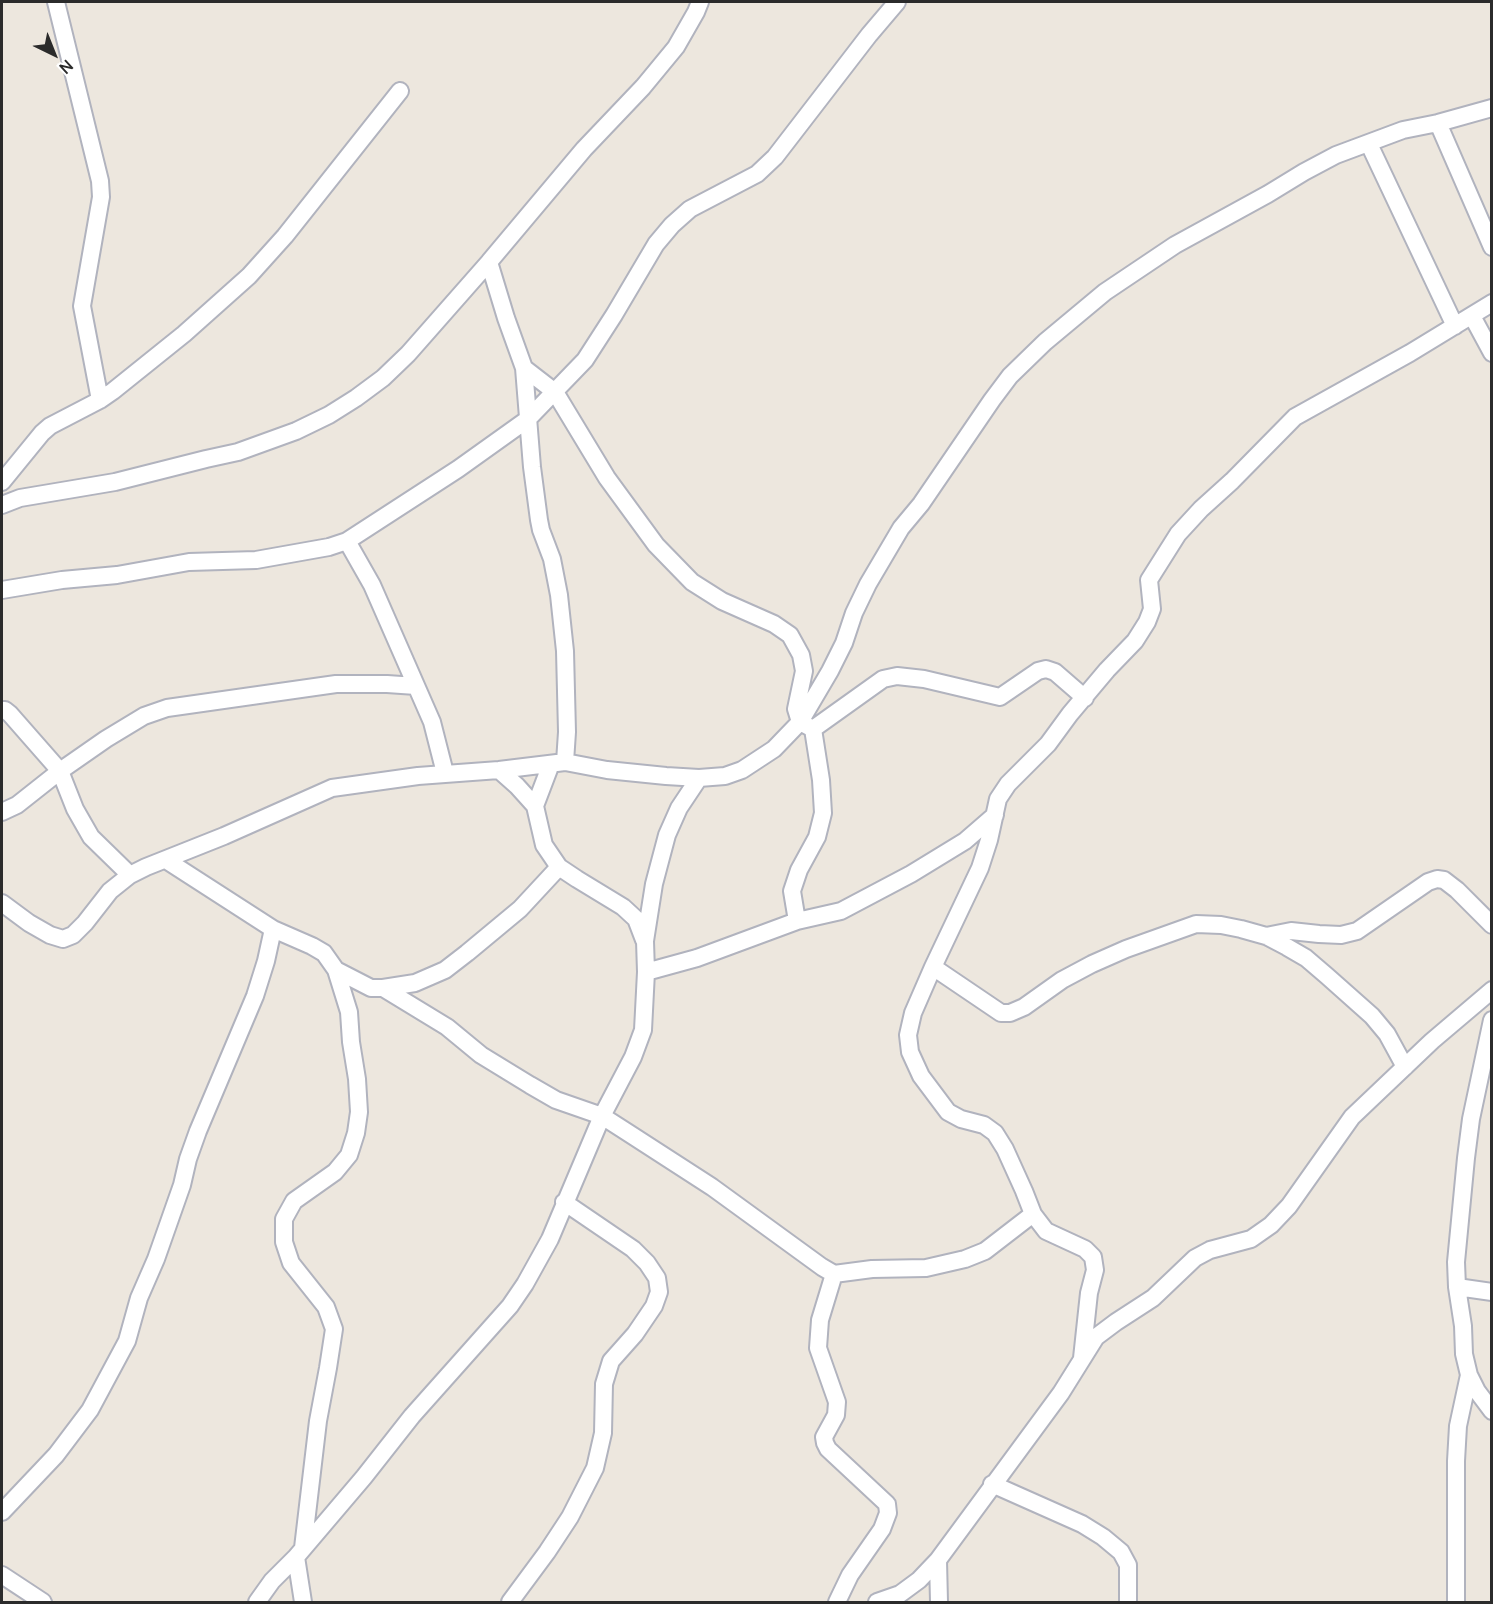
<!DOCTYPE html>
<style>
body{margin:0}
#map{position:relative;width:1493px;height:1604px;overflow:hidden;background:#ede7de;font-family:Manrope,sans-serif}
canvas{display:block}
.frame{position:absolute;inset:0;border:3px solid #2b2b2b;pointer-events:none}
.north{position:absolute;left:24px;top:24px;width:60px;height:60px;-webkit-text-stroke:4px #fff;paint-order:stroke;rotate:137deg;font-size:16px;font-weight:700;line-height:24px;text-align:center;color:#2b2b2b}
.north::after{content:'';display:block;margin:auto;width:21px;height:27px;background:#2b2b2b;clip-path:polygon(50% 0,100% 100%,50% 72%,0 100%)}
</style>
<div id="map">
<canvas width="1493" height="1604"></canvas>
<div class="frame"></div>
<div class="north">N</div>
</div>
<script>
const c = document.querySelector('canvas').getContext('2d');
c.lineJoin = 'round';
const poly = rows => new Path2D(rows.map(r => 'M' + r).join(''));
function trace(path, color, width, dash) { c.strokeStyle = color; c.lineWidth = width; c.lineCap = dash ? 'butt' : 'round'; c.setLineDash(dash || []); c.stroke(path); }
const minor = poly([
 [56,2,100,181,101,197,82,306,100,400],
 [1438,123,1492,247],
 [1369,144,1455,326],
 [489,262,506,318,524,368,532,467,539,520,541,530,552,559,559,595,565,651,567,732,565,762],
 [1472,316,1492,353],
 [524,368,555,392,607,478,656,545,692,582,722,601,774,624,790,635,801,655,804,671,796,709,800,722,813,729],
 [2,482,42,433,50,426,100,400,113,391,184,334,249,276,285,236,400,91],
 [2,505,20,498,115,482,206,459,238,452,296,431,329,415,356,398,383,378,408,354,489,262,584,149,643,87,676,47,696,12,700,2],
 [347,541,372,585,432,722,445,773],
 [2,590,62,580,117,575,189,562,256,560,329,547,347,541,458,469,528,419,585,360,614,315,656,244,672,225,690,209,757,174,775,157,869,35,897,2],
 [2,710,5,710,10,714,60,771,75,809,91,837,130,875],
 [813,729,883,679,897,676,924,679,1000,697,1038,671,1046,669,1055,672,1085,698],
 [499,770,517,786,535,806,544,845,559,867,577,879,623,907,636,919,644,940],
 [535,806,551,764],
 [2,812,17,805,60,771,106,739,144,716,167,708,336,684,387,684,416,686],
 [166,860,273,929,312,946,324,953,336,970,349,1012,351,1042,357,1079,359,1112,356,1133,349,1155,335,1172,294,1201,284,1219,284,1242,291,1263,326,1307,334,1329,328,1368,318,1421,303,1548],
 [2,903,29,923,50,935,63,939,73,935,85,923,110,891,130,875,146,867,224,836,332,788,418,776,499,770,565,762,607,770,666,776,699,778,725,776,742,770,774,749,800,722,830,671,844,643,854,613,868,584,901,528,921,504,992,400,1010,376,1045,342,1105,292,1175,245,1268,194,1304,172,1336,155,1403,130,1438,123,1492,108],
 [797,921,792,891,799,870,817,837,823,813,821,780,813,729],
 [1266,936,1291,931,1319,934,1341,935,1357,931,1428,882,1437,879,1444,880,1457,890,1492,925],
 [933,967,1001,1013,1010,1013,1024,1007,1062,980,1092,964,1126,949,1196,924,1221,925,1241,929,1266,936,1287,947,1306,958,1327,976,1372,1016,1387,1034,1405,1067],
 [336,970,371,988,383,988,415,983,445,970,467,953,520,909,559,867],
 [646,972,697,958,797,921,841,911,911,874,965,841,995,815],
 [383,988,447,1027,481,1055,530,1085,556,1100,602,1116,630,1134,712,1187,822,1267,834,1274,872,1269,926,1268,965,1259,985,1251,1033,1214],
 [1492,1020,1471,1119,1466,1158,1456,1262,1457,1287,1463,1326,1464,1354,1469,1375,1477,1391,1492,1411],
 [834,1274,820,1320,818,1348,837,1402,836,1415,824,1437,825,1443,828,1449,887,1504,888,1513,882,1529,850,1575,837,1602],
 [1457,1287,1492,1292],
 [1082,1358,1089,1293,1095,1270,1093,1257,1085,1249,1046,1231,1033,1214,1024,1191,1005,1149,995,1133,984,1125,961,1119,948,1112,921,1076,910,1052,908,1035,913,1013,933,967,980,868,989,840,998,799,1008,784,1048,744,1070,714,1107,670,1135,641,1147,622,1152,609,1149,580,1178,534,1201,509,1232,481,1295,417,1410,353,1492,303],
 [992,1484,1082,1524,1103,1537,1121,1552,1128,1565,1128,1602],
 [2,1512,56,1455,90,1410,127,1341,139,1298,156,1259,182,1185,188,1159,198,1131,255,996,266,961,273,929],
 [296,1557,303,1602],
 [938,1560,939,1602],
 [2,1575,43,1602],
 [257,1602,272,1581,296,1557,364,1477,412,1416,510,1306,525,1284,550,1239,602,1116,633,1057,643,1030,646,972,645,941,654,884,667,835,679,808,699,778],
 [510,1602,547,1552,570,1517,595,1468,603,1433,604,1384,611,1361,635,1334,654,1306,659,1292,657,1278,647,1263,633,1249,564,1202],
 [877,1602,900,1594,919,1580,938,1560,1061,1393,1096,1337,1116,1322,1153,1298,1195,1258,1210,1250,1251,1239,1271,1225,1289,1206,1352,1117,1432,1041,1492,990],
 [1456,1602,1456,1461,1458,1426,1469,1375]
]);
trace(minor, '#b1b3be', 20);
trace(minor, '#fff', 16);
</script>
